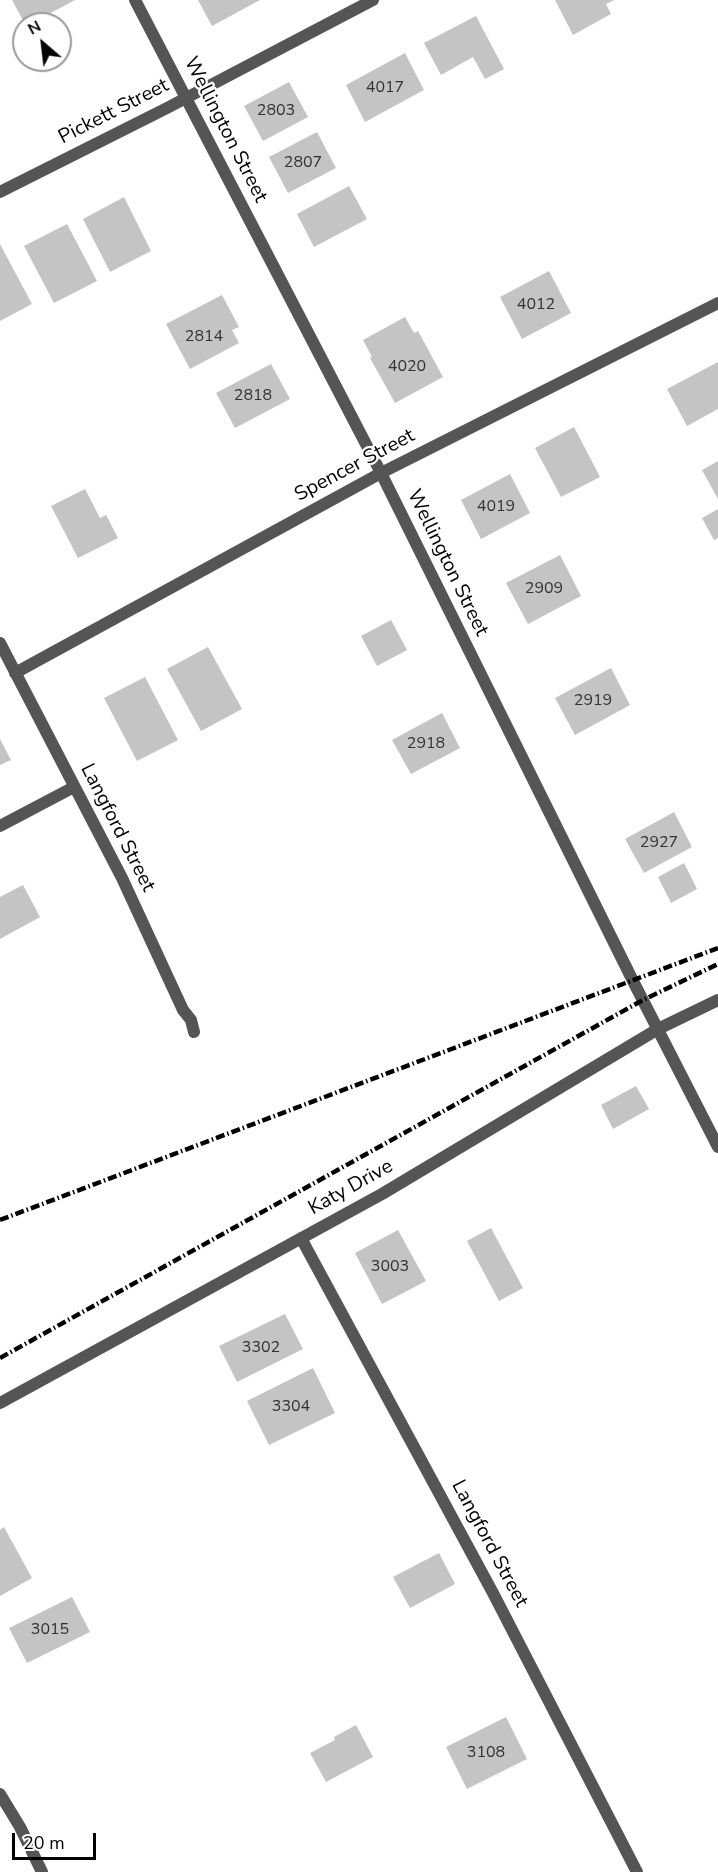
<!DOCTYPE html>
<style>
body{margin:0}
#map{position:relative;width:718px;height:1872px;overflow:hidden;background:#fff;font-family:"Nunito Sans",sans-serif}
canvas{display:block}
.north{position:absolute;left:12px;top:12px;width:60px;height:60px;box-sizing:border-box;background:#fff;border:2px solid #999;border-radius:50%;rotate:332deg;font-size:16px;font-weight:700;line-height:24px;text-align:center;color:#000}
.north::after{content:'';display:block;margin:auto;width:21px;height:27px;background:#000;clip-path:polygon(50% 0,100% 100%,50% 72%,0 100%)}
.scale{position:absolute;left:12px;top:1833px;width:84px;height:27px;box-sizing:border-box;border:3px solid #000;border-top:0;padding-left:8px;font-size:18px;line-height:21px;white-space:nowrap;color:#000;-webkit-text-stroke:4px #fff;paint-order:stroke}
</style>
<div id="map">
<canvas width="718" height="1872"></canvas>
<div class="north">N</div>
<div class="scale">20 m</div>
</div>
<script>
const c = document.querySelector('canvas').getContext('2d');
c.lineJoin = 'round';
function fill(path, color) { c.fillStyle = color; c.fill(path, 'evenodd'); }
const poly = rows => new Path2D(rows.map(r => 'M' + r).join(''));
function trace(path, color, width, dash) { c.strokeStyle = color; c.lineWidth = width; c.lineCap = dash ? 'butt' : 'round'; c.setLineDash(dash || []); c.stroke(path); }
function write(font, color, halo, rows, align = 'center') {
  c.font = font + ' "Nunito Sans",sans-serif'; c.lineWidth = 4.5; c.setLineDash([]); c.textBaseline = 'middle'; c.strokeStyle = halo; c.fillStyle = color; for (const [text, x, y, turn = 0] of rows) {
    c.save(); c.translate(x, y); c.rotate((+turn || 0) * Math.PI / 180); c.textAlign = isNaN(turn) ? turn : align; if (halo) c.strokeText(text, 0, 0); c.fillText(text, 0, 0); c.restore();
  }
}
fill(poly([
 [12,0,75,0,30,24,25,24],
 [198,0,260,0,212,26],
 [555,0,614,0,606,4,611,14,573,35],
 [476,16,504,69,485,79,473,57,441,75,424,43],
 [405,53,424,90,365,122,346,85],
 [289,82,308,117,263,141,244,106],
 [317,132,336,168,288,193,269,157],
 [349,186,367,219,314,247,297,214],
 [124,197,151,251,110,272,83,219],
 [67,224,97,281,54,303,24,246],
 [0,244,32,304,0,321],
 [549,271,571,313,522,339,500,297],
 [222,295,239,327,232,330,239,343,190,369,166,324],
 [405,317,414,333,418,331,443,377,395,403,370,358,372,357,363,340],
 [718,362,718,409,687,426,667,389],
 [271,364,290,399,235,428,216,393],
 [574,427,600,477,561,497,535,448],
 [718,461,718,499,702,470],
 [510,474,530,513,481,539,461,500],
 [85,489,100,518,106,515,118,538,78,558,51,506],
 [718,509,718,538,714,540,702,518],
 [560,555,581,596,528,624,506,583],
 [391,620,407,650,377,666,361,636],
 [208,647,242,709,201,731,167,669],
 [611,668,630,705,575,735,555,698],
 [145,677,178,740,137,761,104,698],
 [442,713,460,748,411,774,392,740],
 [0,739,11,760,0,765],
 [674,812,692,847,644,873,625,839],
 [684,863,697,889,671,903,658,877],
 [23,885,40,917,0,939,0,897],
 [636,1086,649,1109,613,1129,601,1105],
 [491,1228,523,1288,499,1301,467,1241],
 [398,1230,426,1281,382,1304,355,1253],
 [285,1314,303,1349,237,1382,219,1346],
 [313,1368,335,1413,269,1445,247,1401],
 [4,1527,32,1578,0,1596,0,1530],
 [439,1553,455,1584,410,1608,393,1577],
 [72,1597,90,1632,27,1663,9,1628],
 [506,1717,527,1759,467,1789,446,1747],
 [356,1725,373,1757,326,1782,310,1753,335,1740,334,1737]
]), '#c4c4c4');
trace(poly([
 [0,192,167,108,373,0],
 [0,643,122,878,183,1010,191,1020,194,1032],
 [15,673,381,473,718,303],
 [0,826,74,787],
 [301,1238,493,1593,637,1872],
 [0,1403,382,1194,658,1029,718,1000],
 [0,1794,20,1827,42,1872]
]), '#555', 12);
trace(poly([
 [135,0,381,473,633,981,718,1147]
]), '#555', 12);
trace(poly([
 [0,1220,718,948],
 [0,1358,643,1000,718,964]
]), '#000', 4.5, [9, 3, 1.5, 3]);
write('16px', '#313131', null, [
 ["4017",385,88],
 ["2803",276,111],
 ["2807",303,163],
 ["4012",536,305],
 ["2814",204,337],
 ["4020",407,367],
 ["2818",253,396],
 ["4019",496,507],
 ["2909",544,589],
 ["2919",593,701],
 ["2918",426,744],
 ["2927",659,843],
 ["3003",390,1267],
 ["3302",261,1348],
 ["3304",291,1407],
 ["3015",50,1630],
 ["3108",486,1753]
]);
write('20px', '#000', '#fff', [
 ["Pickett Street",114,112,-27],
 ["Wellington Street",225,130,63],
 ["Spencer Street",355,466,-28],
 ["Wellington Street",447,563,64],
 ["Langford Street",117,828,63],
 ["Katy Drive",351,1188,-29],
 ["Langford Street",489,1544,62]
]);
</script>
